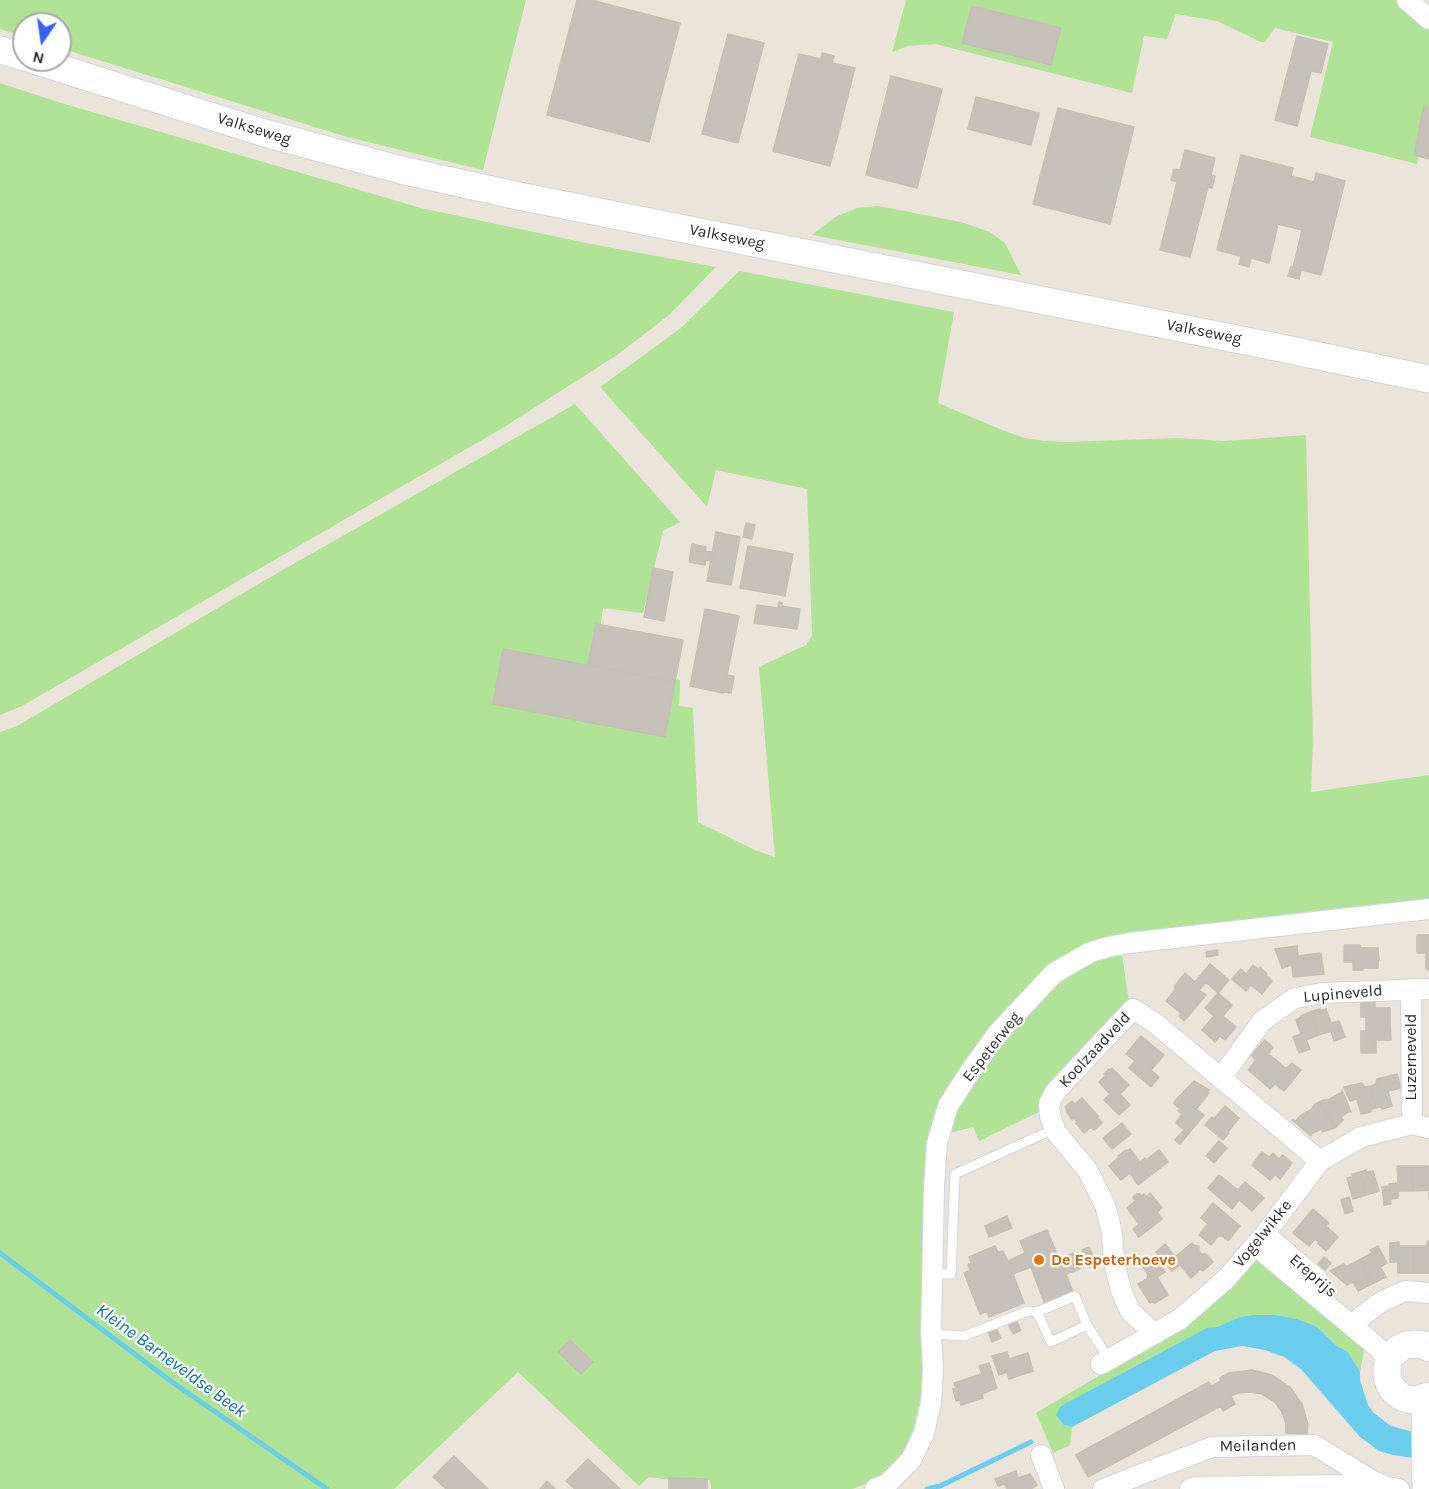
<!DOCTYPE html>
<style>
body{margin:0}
#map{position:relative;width:1429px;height:1489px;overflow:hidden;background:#ebe4da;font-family:Karla,sans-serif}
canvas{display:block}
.north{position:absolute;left:12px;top:12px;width:60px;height:60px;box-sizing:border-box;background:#fff;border:2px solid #a9a9a9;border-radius:50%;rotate:193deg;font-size:16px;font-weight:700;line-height:24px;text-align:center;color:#292929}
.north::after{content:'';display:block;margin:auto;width:21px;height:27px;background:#385ffb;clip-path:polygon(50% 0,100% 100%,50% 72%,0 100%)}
</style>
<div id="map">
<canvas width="1429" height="1489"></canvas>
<div class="north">N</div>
</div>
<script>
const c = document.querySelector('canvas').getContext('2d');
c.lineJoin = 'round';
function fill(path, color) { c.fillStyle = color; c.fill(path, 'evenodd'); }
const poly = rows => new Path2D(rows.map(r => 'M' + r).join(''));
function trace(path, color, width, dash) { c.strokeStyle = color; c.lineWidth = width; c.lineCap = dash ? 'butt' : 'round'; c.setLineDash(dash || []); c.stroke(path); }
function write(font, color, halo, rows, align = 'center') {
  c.font = font + ' Karla,sans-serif'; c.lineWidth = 4.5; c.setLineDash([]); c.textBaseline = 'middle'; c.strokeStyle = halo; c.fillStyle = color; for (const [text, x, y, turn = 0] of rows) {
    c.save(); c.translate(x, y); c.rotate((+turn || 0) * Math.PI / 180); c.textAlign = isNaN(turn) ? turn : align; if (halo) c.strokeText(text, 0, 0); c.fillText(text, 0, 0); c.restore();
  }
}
fill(poly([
 [0,0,526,0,483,170,347,137,60,48,60,24,24,24,24,37,0,29],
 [906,0,1401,0,1429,23,1429,104,1417,164,1310,137,1333,42,1275,28,1265,42,1261,42,1217,21,1176,14,1167,39,1144,36,1132,93,935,44,908,46,892,52],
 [0,83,58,102,421,208,586,243,716,267,669,315,617,355,501,429,22,706,0,715],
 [878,206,961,222,990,232,1005,243,1021,275,812,235,835,217,857,208],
 [739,271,954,312,938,403,1002,430,1025,438,1045,441,1066,442,1178,438,1224,441,1306,435,1313,742,1311,792,1429,775,1429,904,1073,956,942,1110,925,1369,919,1405,913,1431,897,1468,858,1487,852,1489,711,1489,710,1480,672,1480,649,1477,639,1486,518,1372,394,1489,0,1489,0,732,17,726,267,579,575,404,680,522,663,531,643,613,603,608,595,666,680,680,679,706,693,708,698,822,757,851,775,857,759,667,806,645,812,635,807,489,716,470,707,507,600,387,681,328],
 [1122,954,1129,1002,1039,1112,979,1141,973,1127,953,1132,949,1130,954,1115,969,1087,996,1050,1042,998,1073,973,1088,964],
 [1259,1260,1269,1264,1364,1349,1360,1372,1348,1352,1337,1346,1317,1327,1253,1315,1240,1317,1217,1327,1207,1329,1064,1425,1072,1427,1070,1445,1053,1453,1036,1413,1178,1329,1204,1312,1238,1276,1248,1263]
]), '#b1e396');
fill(poly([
 [1253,1315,1274,1315,1296,1319,1317,1327,1337,1346,1348,1352,1360,1372,1360,1380,1364,1393,1368,1405,1374,1413,1391,1426,1413,1432,1414,1458,1393,1455,1379,1451,1360,1437,1301,1369,1284,1357,1265,1350,1242,1346,1215,1351,1072,1427,1064,1425,1056,1415,1061,1406,1207,1328,1217,1327,1240,1317]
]), '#6bceef');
trace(poly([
 [0,1253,172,1382,327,1489],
 [927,1489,940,1486,1031,1442]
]), '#6bceef', 5);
const building = poly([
 [577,0,591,0,680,23,649,142,547,115,577,0],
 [972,6,1061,28,1051,65,962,43,972,6],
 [728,34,764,43,738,143,702,134,728,34],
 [1297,36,1328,44,1321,73,1311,71,1297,126,1275,120,1297,36],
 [822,53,834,56,832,63,855,68,830,166,773,151,799,54,821,59,822,53],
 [891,76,942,89,917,188,866,175,891,76],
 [976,97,1039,113,1031,145,968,129,976,97],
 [1424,105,1429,107,1429,159,1414,155,1424,105],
 [1058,108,1134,127,1110,224,1033,204,1058,108],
 [1185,150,1215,158,1211,175,1215,176,1212,188,1208,187,1190,257,1160,250,1177,182,1171,180,1174,169,1180,170,1185,150],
 [1241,155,1293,168,1291,176,1314,182,1316,173,1345,181,1321,275,1301,270,1299,279,1288,276,1291,267,1293,268,1302,230,1278,224,1269,263,1251,258,1249,267,1239,264,1241,256,1217,250,1241,155],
 [746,523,755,525,752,539,743,537,746,523],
 [716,532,740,537,731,585,707,581,716,532],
 [692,544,706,547,705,551,712,552,711,561,706,560,705,565,689,562,692,544],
 [748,546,793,554,785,596,740,588,748,546],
 [653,568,673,572,664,621,644,617,653,568],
 [779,602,782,603,781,606,800,609,797,629,754,623,757,605,778,608,779,602],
 [705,609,739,616,727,675,734,676,731,693,724,692,723,693,690,686,705,609],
 [596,624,683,640,675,682,588,665,596,624],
 [503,649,675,682,665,737,493,704,503,649],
 [1417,935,1429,935,1429,970,1426,969,1426,953,1417,953,1417,935],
 [1344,945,1360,945,1360,948,1378,948,1379,960,1378,960,1378,968,1363,968,1363,970,1353,970,1353,962,1344,962,1344,945],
 [1297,946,1298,956,1321,953,1324,974,1293,977,1292,965,1282,968,1275,949,1297,946],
 [1217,950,1218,955,1207,957,1206,952,1217,950],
 [1210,964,1229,980,1218,993,1206,982,1199,990,1206,995,1184,1021,1179,1016,1181,1013,1166,1001,1176,989,1174,987,1185,973,1195,982,1210,964],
 [1253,965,1258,969,1260,967,1267,974,1266,975,1272,981,1262,994,1251,985,1246,991,1232,979,1241,969,1246,974,1253,965],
 [1218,993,1232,1005,1223,1016,1236,1027,1225,1040,1220,1036,1215,1042,1202,1030,1214,1016,1205,1008,1218,993],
 [1361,1001,1375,1001,1375,1008,1390,1008,1390,1024,1366,1024,1366,1017,1361,1017,1361,1001],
 [1320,1009,1320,1011,1326,1009,1331,1023,1339,1021,1345,1037,1334,1041,1331,1031,1319,1035,1310,1012,1320,1009],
 [1310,1012,1319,1035,1306,1040,1310,1049,1299,1053,1293,1037,1301,1034,1296,1020,1301,1017,1301,1016,1310,1012],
 [1366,1024,1390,1024,1391,1040,1376,1040,1376,1053,1361,1053,1361,1031,1366,1031,1366,1024],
 [1141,1036,1164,1055,1151,1070,1159,1077,1151,1087,1129,1068,1135,1061,1126,1054,1141,1036],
 [1265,1040,1273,1047,1268,1054,1276,1060,1259,1079,1248,1070,1256,1060,1251,1055,1265,1040],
 [1276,1060,1285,1068,1288,1067,1292,1063,1301,1070,1284,1091,1275,1084,1270,1089,1259,1079,1276,1060],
 [1112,1068,1129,1085,1120,1094,1130,1105,1119,1115,1104,1100,1110,1094,1099,1082,1106,1075,1104,1074,1109,1069,1111,1070,1112,1068],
 [1397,1074,1401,1088,1388,1091,1392,1106,1382,1109,1381,1107,1376,1108,1370,1086,1376,1084,1377,1079,1397,1074],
 [1194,1081,1209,1090,1208,1092,1209,1093,1196,1109,1204,1115,1180,1144,1175,1140,1184,1130,1176,1123,1182,1114,1178,1111,1180,1109,1174,1104,1174,1102,1194,1081],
 [1362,1083,1365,1087,1370,1086,1376,1108,1371,1109,1371,1112,1361,1114,1357,1099,1350,1101,1344,1087,1362,1083],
 [1342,1090,1351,1112,1350,1111,1341,1117,1343,1120,1335,1128,1319,1102,1324,1100,1328,1100,1342,1092,1342,1090],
 [1082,1098,1098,1116,1097,1117,1102,1123,1094,1130,1091,1127,1084,1133,1076,1123,1077,1122,1074,1118,1072,1120,1066,1111,1067,1109,1065,1107,1072,1101,1075,1104,1082,1098],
 [1319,1102,1335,1128,1322,1132,1321,1129,1311,1134,1311,1136,1292,1120,1296,1121,1300,1116,1312,1109,1314,1105,1319,1102],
 [1225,1106,1239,1118,1228,1132,1229,1133,1223,1140,1205,1125,1212,1117,1214,1119,1225,1106],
 [1122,1123,1131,1134,1112,1149,1103,1138,1122,1123],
 [1219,1141,1227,1148,1214,1163,1206,1156,1219,1141],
 [1130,1149,1140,1162,1145,1158,1146,1160,1159,1150,1168,1162,1138,1185,1130,1173,1121,1180,1109,1166,1119,1157,1118,1156,1126,1150,1127,1151,1130,1149],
 [1262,1152,1269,1157,1273,1153,1279,1159,1283,1155,1292,1163,1280,1179,1275,1175,1270,1180,1252,1165,1262,1152],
 [1397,1166,1413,1166,1413,1191,1398,1191,1398,1198,1391,1199,1389,1184,1398,1183,1397,1166],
 [1413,1166,1428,1166,1429,1198,1429,1190,1413,1191,1413,1166],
 [1366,1170,1367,1172,1373,1171,1379,1191,1366,1195,1360,1172,1366,1170],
 [1360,1172,1366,1195,1353,1199,1347,1178,1353,1177,1352,1174,1360,1172],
 [1219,1175,1238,1190,1245,1182,1264,1198,1252,1211,1239,1200,1232,1209,1208,1188,1219,1175],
 [1389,1186,1391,1204,1384,1205,1382,1187,1389,1186],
 [1150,1193,1162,1208,1157,1212,1162,1219,1139,1237,1133,1229,1139,1224,1127,1208,1135,1201,1133,1197,1136,1194,1140,1194,1142,1196,1144,1194,1146,1197,1150,1193],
 [1349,1197,1353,1211,1345,1214,1341,1200,1349,1197],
 [1213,1203,1240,1226,1228,1241,1222,1236,1218,1236,1211,1245,1199,1235,1208,1224,1201,1218,1213,1203],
 [1313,1209,1329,1223,1326,1226,1338,1237,1326,1251,1318,1244,1319,1242,1315,1239,1309,1246,1293,1233,1313,1209],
 [1007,1216,1012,1228,989,1237,985,1226,1007,1216],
 [1047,1230,1059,1259,1073,1253,1080,1269,1066,1274,1074,1295,1045,1305,1031,1267,1013,1274,1024,1303,989,1317,987,1311,980,1314,964,1273,970,1270,968,1265,971,1263,969,1257,995,1246,998,1252,1003,1251,1008,1261,1025,1253,1020,1241,1047,1230],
 [1427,1241,1429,1241,1429,1273,1414,1273,1413,1246,1427,1246,1427,1241],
 [1399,1242,1399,1246,1413,1246,1414,1273,1398,1273,1398,1262,1390,1262,1390,1243,1399,1242],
 [1192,1243,1194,1245,1199,1246,1199,1251,1201,1254,1206,1254,1213,1262,1203,1271,1201,1269,1191,1278,1180,1265,1172,1271,1156,1252,1165,1244,1175,1257,1192,1243],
 [1378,1246,1387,1263,1380,1267,1386,1277,1372,1284,1359,1260,1372,1253,1370,1250,1378,1246],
 [1089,1247,1097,1264,1089,1267,1082,1250,1089,1247],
 [1324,1257,1331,1263,1325,1270,1318,1264,1324,1257],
 [1157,1259,1165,1272,1157,1277,1168,1295,1155,1303,1152,1302,1150,1303,1138,1284,1147,1279,1148,1275,1143,1267,1157,1259],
 [1359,1260,1372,1284,1358,1291,1353,1282,1347,1285,1330,1271,1344,1264,1346,1267,1359,1260],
 [1016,1320,1021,1330,1013,1334,1008,1324,1016,1320],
 [996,1328,1001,1338,992,1342,988,1332,996,1328],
 [570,1340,593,1362,581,1374,558,1352,570,1340],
 [1007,1352,1009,1359,1028,1353,1033,1371,1009,1379,1007,1372,999,1375,992,1356,1007,1352],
 [989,1363,997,1388,982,1394,983,1398,961,1405,960,1400,956,1401,953,1389,956,1388,954,1383,982,1374,979,1366,989,1363],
 [1252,1370,1272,1375,1290,1387,1302,1404,1308,1424,1307,1434,1286,1433,1286,1424,1282,1412,1275,1402,1262,1394,1250,1392,1238,1393,1231,1396,1235,1404,1223,1411,1221,1406,1088,1477,1076,1455,1083,1451,1209,1382,1211,1386,1221,1381,1220,1378,1229,1373,1252,1370],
 [454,1456,488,1489,446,1489,433,1477,454,1456],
 [588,1459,620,1489,575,1489,566,1481,588,1459],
 [1016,1471,1018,1478,1030,1474,1037,1485,1031,1489,1007,1489,1005,1484,998,1486,995,1479,1016,1471],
 [669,1478,707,1479,707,1489,669,1489,669,1478],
 [547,1481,555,1489,540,1489,547,1481]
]);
fill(building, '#c6c1ba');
trace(building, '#c6c0b4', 1.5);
const lane = poly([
 [932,1274,951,1274,955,1174,1043,1134],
 [1087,1325,1051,1342,1037,1312,1075,1296,1087,1325,1109,1359],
 [931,1334,964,1336,1028,1311,1037,1312]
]);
const street = poly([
 [1407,0,1429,19],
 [1411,989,1412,1124],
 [1221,1078,1262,1021,1295,998,1322,993,1429,989],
 [1265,1234,1317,1279],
 [1255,1245,1375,1345,1389,1359],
 [1353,1327,1361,1317,1381,1302,1405,1291,1429,1293],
 [1155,1334,1130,1311,1121,1290,1114,1262,1112,1233,1105,1205,1088,1171,1056,1132,1050,1116,1049,1104,1055,1092,1133,1009,1155,1023,1320,1161],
 [1101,1364,1180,1319,1226,1279,1265,1234,1320,1161,1361,1137,1412,1124,1429,1128],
 [1041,1455,1054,1489],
 [875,1489,887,1484,911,1460,924,1433,931,1403,933,1369,931,1334,934,1187,937,1143,948,1106,969,1073,998,1033,1054,973,1091,952,1108,947,1129,943,1429,909],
 [1103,1489,1212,1447,1314,1445,1373,1481,1387,1487,1399,1489],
 [1190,1489,1196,1487,1343,1485,1373,1481]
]);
const secondary = poly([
 [0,50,24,57],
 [34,60,261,132,401,170,514,195,1276,347,1429,379],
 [1429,1348,1424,1345,1415,1344,1406,1345,1398,1349,1389,1359,1387,1367,1387,1375,1389,1383,1393,1390,1400,1396,1407,1399,1416,1400,1429,1396],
 [1425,1398,1426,1489]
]);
trace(lane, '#cfd3e2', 11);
trace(street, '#cfd3e2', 22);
trace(secondary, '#cfd3e2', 29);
trace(lane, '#fff', 9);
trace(street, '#fff', 20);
trace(secondary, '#fff', 27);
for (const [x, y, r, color] of [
 [1039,1260,6,"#e8710a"]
]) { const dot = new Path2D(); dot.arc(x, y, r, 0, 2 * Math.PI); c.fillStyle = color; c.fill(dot); trace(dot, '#fff', 2); }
write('16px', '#292929', '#fff', [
 ["Valkseweg",254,129,17],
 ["Valkseweg",727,237,11],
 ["Valkseweg",1204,332,11],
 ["Lupineveld",1343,994,-5],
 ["Espeterweg",992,1047,-52],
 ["Koolzaadveld",1095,1050,-47],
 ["Luzerneveld",1411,1057,-90],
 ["Vogelwikke",1263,1234,-51],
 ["Ereprijs",1313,1276,41],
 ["Meilanden",1258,1446,-1]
]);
write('bold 16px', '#c56008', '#fff', [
 ["De Espeterhoeve",1051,1260]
], 'left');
write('italic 18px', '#0c6a99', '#fff', [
 ["Kleine Barneveldse Beek",171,1361,36]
]);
</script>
